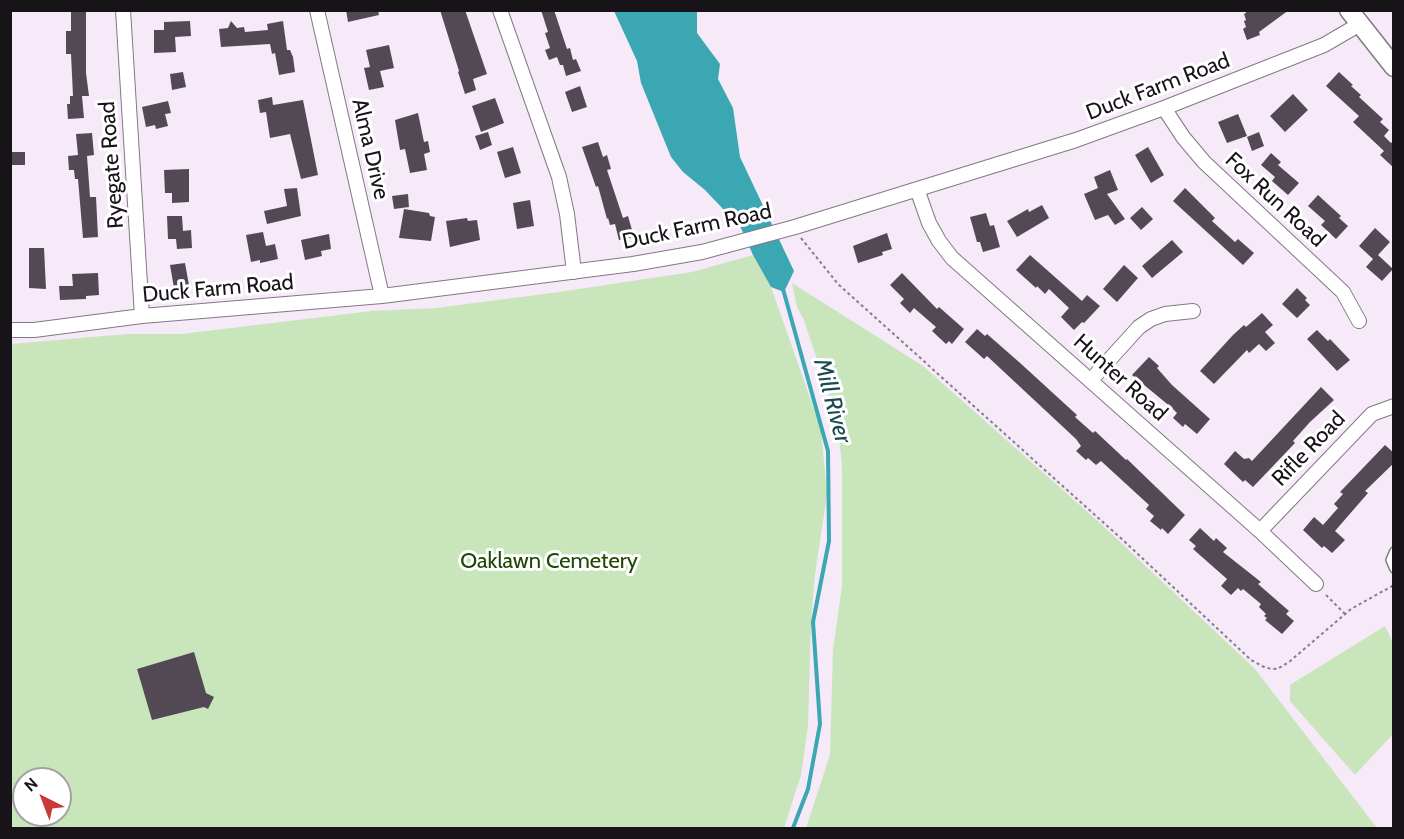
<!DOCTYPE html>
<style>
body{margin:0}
#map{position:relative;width:1404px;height:839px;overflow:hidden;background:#f6e9f8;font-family:Cabin,sans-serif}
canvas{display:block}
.frame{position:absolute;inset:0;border:12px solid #171318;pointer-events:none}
.north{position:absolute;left:12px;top:767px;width:60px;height:60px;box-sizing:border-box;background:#fff;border:2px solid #a2a1a3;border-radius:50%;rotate:318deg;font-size:16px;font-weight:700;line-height:24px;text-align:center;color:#171318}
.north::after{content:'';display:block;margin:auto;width:21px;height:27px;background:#c83a38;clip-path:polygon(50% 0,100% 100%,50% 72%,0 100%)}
</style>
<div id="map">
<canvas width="1404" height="839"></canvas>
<div class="frame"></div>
<div class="north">N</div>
</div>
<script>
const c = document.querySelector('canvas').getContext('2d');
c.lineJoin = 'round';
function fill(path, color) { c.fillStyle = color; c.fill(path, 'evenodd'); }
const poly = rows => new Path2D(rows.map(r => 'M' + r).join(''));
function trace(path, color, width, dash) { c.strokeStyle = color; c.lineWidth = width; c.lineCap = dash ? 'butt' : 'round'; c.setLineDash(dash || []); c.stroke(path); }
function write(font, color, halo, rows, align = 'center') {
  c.font = font + ' Cabin,sans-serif'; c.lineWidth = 6; c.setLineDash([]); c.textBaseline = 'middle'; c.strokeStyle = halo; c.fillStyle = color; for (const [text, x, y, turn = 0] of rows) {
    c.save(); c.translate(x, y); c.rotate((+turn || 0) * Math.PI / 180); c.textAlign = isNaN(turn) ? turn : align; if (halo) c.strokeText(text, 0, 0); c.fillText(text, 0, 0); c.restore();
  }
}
fill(poly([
 [753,255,771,287,821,429,827,495,815,574,811,622,808,726,801,775,784,828,11,828,11,344,127,334,182,334,372,311,436,308,552,293,692,272],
 [24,779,60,779,60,815,24,815],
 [792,283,923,366,1102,525,1255,669,1377,828,806,828,830,755,833,650,842,586,842,466,837,418,803,318,797,307],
 [1385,626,1393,643,1393,734,1355,775,1290,701,1290,685]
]), '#c8e5bb');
fill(poly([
 [614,11,697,11,697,33,720,64,718,79,733,108,740,157,794,271,784,292,771,287,753,255,741,228,705,190,683,172,671,157,641,83,637,61]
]), '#3ba7b3');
trace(poly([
 [783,289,828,451,829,541,813,622,820,724,808,789,793,828]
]), '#3ba7b3', 4);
fill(poly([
 [71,10,86,10,86,73,89,96,82,96,84,118,68,119,67,104,70,104,70,96,73,96,71,54,66,54,66,31,71,31],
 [346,10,378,10,379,15,348,22],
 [440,10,465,10,487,74,473,79,476,90,465,94,458,72,459,71],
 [541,10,554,10,567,49,570,48,573,60,576,59,581,71,566,76,563,65,560,65,557,57,549,60,545,50,550,48,545,33,548,32],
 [1245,10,1289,10,1259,32,1260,35,1247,40,1243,29,1246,27,1244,21,1246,20,1244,14,1246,13],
 [190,21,191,36,175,37,176,52,154,53,154,30,164,30,164,22],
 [231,21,237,28,244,27,245,32,268,30,267,24,283,21,287,50,290,50,293,57,295,72,279,75,275,53,272,54,270,44,221,47,219,29,228,28],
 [389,45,394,68,380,71,384,87,369,90,364,68,370,67,366,50],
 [183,72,186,87,172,90,170,74],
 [1339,72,1353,85,1351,86,1361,95,1359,97,1383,119,1380,122,1389,130,1384,136,1391,143,1394,141,1394,168,1380,155,1384,151,1353,122,1359,116,1326,86],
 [580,86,587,107,572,112,565,92],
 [1293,94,1308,110,1285,132,1270,116],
 [272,97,273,105,303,100,318,175,301,179,290,134,270,138,266,112,260,113,258,100],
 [495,98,504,123,481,132,472,106],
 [168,101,171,113,165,114,168,126,156,129,155,125,146,127,142,107],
 [418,113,424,142,428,141,430,152,424,154,427,170,410,173,405,149,400,150,395,120],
 [1238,114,1247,136,1227,143,1218,122],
 [488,132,492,145,480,150,475,136],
 [1259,132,1264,146,1252,151,1247,137],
 [92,133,94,155,87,156,90,197,96,197,98,237,83,238,78,179,75,179,74,170,69,170,68,156,78,155,76,134],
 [598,142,603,157,607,155,611,169,607,170,623,218,628,216,634,237,619,240,615,224,610,225,608,218,607,219,598,186,596,187,582,147],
 [513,147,521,173,505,178,497,152],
 [1148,147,1164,175,1151,183,1135,155],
 [10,152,25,152,25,165,10,165],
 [1271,153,1281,162,1278,165,1299,183,1288,195,1272,181,1275,177,1261,165],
 [189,169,189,202,172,203,172,193,165,193,164,170],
 [1110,170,1118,190,1107,194,1125,219,1115,225,1108,215,1095,220,1084,194,1098,188,1094,177],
 [297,188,301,216,267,224,264,211,287,206,284,189],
 [1185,188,1215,218,1212,221,1235,242,1238,239,1254,253,1243,265,1173,201],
 [408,194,409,207,394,209,392,196],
 [1318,195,1341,216,1339,218,1348,226,1336,239,1321,225,1325,221,1308,206],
 [530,200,534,226,517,229,513,203],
 [1042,205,1049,218,1017,237,1007,221,1028,209,1029,212],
 [1142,207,1153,219,1141,230,1130,218],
 [404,209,429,213,430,216,435,217,431,241,399,238],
 [986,213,990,226,994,225,1000,247,983,252,980,242,977,242,970,217],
 [167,216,182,216,183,231,191,230,192,248,177,249,176,239,168,239],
 [467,218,468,221,477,220,480,240,450,247,446,221],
 [1375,228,1390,242,1378,255,1393,269,1382,281,1366,267,1373,259,1359,246],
 [263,232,266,246,275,244,278,259,260,263,260,260,251,262,246,235],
 [887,233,892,249,882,252,883,255,858,263,853,246],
 [329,234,331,249,321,251,322,256,305,260,301,240],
 [1172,240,1183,252,1152,278,1142,266],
 [29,248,44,248,46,289,29,288],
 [1030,255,1082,301,1087,295,1100,306,1084,323,1082,322,1074,330,1061,317,1069,308,1049,289,1045,294,1037,286,1036,288,1016,270],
 [185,263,190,291,180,293,179,287,174,288,170,265],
 [1124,265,1138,278,1117,302,1103,289],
 [98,273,99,295,86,296,86,299,60,300,59,286,73,286,72,274],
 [902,273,937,309,939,307,964,329,952,344,949,341,946,344,932,331,936,327,914,308,910,313,900,303,904,299,890,285],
 [1297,288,1307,298,1305,300,1310,305,1297,318,1282,304],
 [1262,313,1273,325,1265,332,1275,343,1266,351,1259,344,1249,353,1247,350,1214,384,1200,371,1233,335,1244,325,1246,327],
 [977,329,985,336,987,334,1019,362,1077,415,1075,417,1093,433,1095,431,1126,460,1127,459,1185,515,1168,534,1162,528,1161,530,1150,521,1154,516,1146,509,1149,505,1101,461,1096,465,1088,458,1086,460,1076,451,1081,446,1076,439,987,356,984,359,965,342],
 [1317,330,1328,341,1330,339,1350,360,1337,371,1307,339],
 [1149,357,1159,366,1157,368,1172,385,1210,419,1197,434,1185,424,1183,427,1173,418,1177,413,1172,408,1132,375],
 [1321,387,1334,400,1310,422,1293,441,1295,443,1253,487,1245,480,1243,482,1224,464,1235,451,1244,459,1249,458,1252,461],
 [1385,445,1394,453,1394,463,1365,491,1368,493,1335,531,1345,540,1332,553,1324,546,1322,548,1303,530,1314,517,1323,525,1338,508,1334,504,1343,494,1340,492],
 [1200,528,1214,541,1216,538,1227,548,1223,552,1261,582,1258,584,1289,611,1286,614,1294,621,1282,634,1265,620,1267,618,1264,616,1266,614,1259,607,1261,604,1243,589,1241,591,1238,588,1231,595,1221,586,1227,579,1193,549,1196,546,1189,540],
 [194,652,206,693,214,697,208,709,204,707,152,720,137,669]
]), '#534955');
const service = poly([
 [1394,551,1390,560,1394,569]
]);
const minor = poly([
 [123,10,142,316],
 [317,10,382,296],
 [500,10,559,177,567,214,574,272],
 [1164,108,1183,137,1204,162,1343,292,1359,321],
 [917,189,929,223,939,241,952,258,1260,531,1316,584],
 [10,330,34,330,142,316,382,296,633,264,702,252,795,227,1076,140,1164,108,1324,45,1360,24],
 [1091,380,1139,327,1151,319,1165,314,1193,311],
 [1260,531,1372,414,1394,406]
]);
const secondary = poly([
 [1349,10,1394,67]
]);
trace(service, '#837885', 10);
trace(minor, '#837885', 16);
trace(secondary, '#837885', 21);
trace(poly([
 [801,238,838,284,1125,542,1251,660,1266,668,1277,669,1289,662,1351,609,1394,585],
 [1326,595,1345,614]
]), '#847c86', 2, [3, 3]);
trace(service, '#fff', 7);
trace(minor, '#fff', 14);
trace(secondary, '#fff', 18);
write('22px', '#171318', '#fff', [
 ["Duck Farm Road",1158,87,-21],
 ["Alma Drive",370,149,77],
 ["Ryegate Road",112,165,-94],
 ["Fox Run Road",1275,200,43],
 ["Duck Farm Road",697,227,-12],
 ["Duck Farm Road",218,289,-5],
 ["Hunter Road",1120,378,42],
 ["Rifle Road",1309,449,-46]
]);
write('22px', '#204603', '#fff', [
 ["Oaklawn Cemetery",549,562]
]);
write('italic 24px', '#1a494e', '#fff', [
 ["Mill River",832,401,75]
]);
</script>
